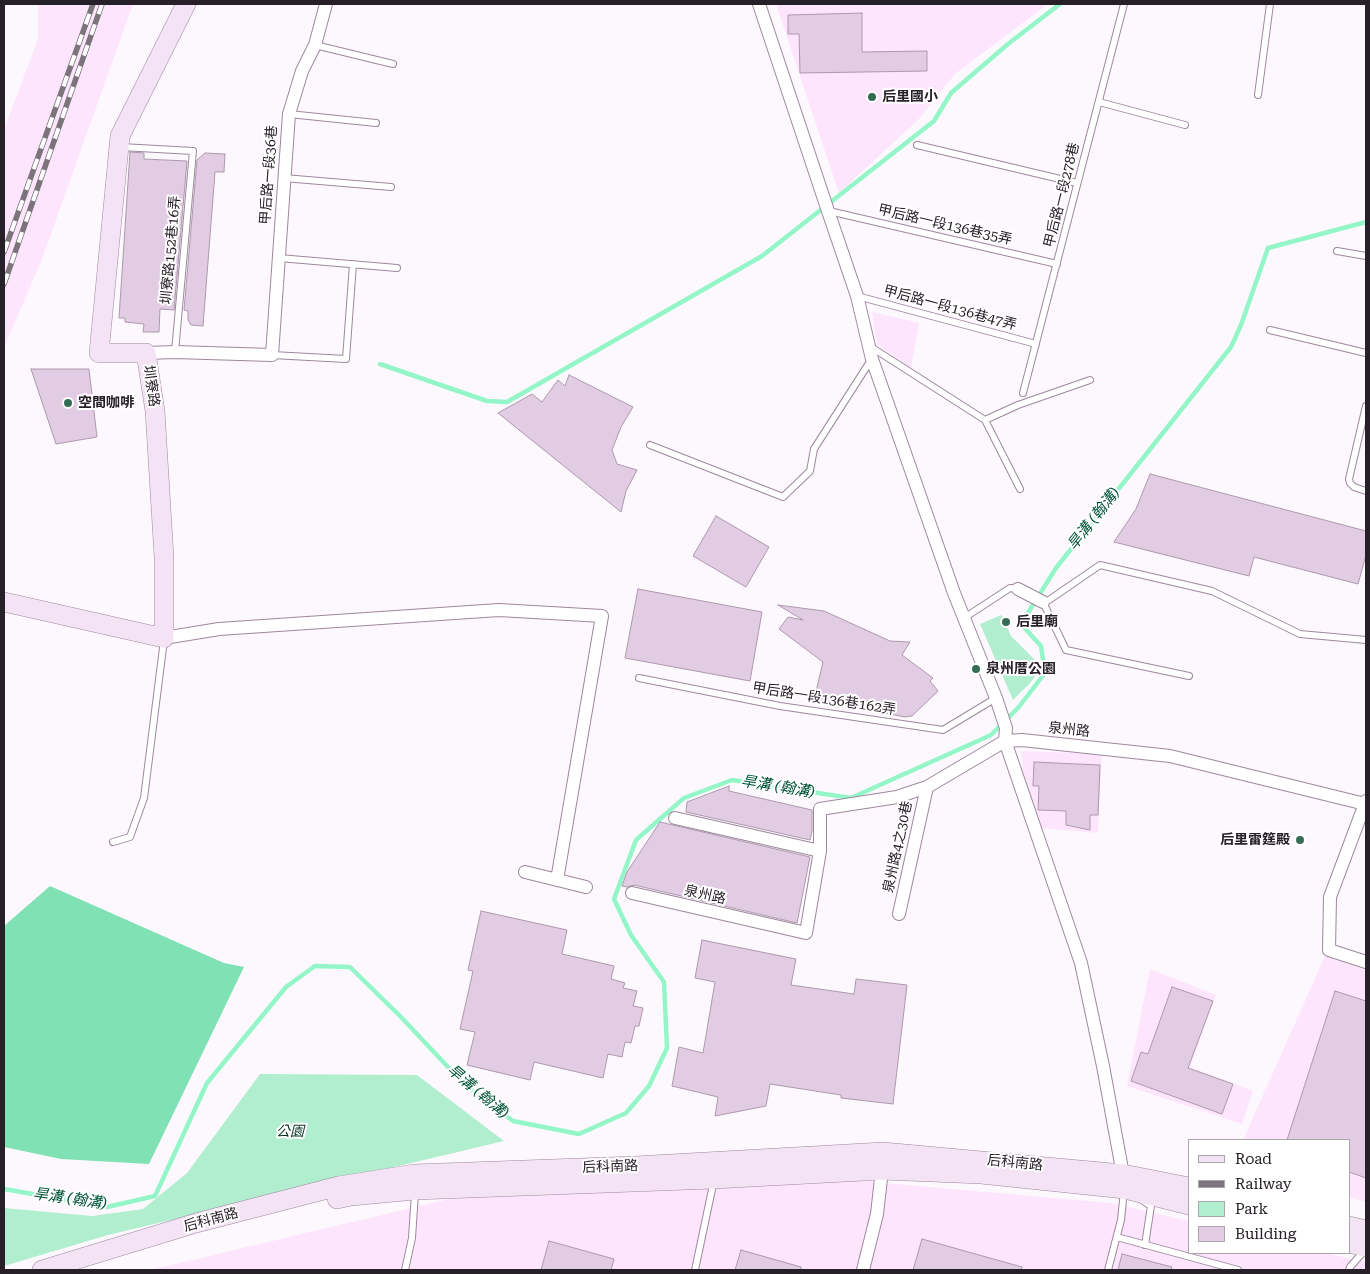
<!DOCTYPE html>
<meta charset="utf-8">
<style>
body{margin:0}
#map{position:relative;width:1370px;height:1274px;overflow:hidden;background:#fdf8fd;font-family:"Roboto Serif",serif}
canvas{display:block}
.frame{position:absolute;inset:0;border:5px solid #282028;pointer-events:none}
.legend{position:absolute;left:1188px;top:1139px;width:162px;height:115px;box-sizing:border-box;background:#fff;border:1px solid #a9a6a9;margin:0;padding:6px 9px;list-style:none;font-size:15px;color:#282028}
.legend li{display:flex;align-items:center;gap:10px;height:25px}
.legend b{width:25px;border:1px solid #a9a6a9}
</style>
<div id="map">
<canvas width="1370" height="1274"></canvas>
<div class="frame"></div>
<ul class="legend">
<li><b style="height:6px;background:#f4e3f4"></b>Road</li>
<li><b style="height:6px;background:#7b747b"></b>Railway</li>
<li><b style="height:14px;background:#b1eecf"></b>Park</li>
<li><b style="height:14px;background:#e2cce3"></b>Building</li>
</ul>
</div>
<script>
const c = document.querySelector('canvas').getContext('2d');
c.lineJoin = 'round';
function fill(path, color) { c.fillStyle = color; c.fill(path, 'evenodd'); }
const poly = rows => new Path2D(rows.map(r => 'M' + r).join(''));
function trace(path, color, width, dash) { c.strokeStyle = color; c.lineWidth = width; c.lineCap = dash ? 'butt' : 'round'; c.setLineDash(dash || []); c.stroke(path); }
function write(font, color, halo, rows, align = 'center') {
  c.font = font + ' "Roboto Serif","Noto Sans TC",serif'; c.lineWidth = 4; c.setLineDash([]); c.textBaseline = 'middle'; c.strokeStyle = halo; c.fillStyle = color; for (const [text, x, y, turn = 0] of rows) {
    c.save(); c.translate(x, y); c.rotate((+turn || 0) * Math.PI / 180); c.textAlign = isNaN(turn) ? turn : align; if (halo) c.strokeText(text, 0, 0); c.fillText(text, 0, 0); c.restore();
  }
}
fill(poly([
 [38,4,133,4,42,259,4,348,4,130,38,39],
 [776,4,1048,4,955,74,919,119,839,193],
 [872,312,919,323,911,368,877,344],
 [1021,751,1102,754,1098,833,1039,828,1025,790],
 [1325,956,1366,970,1366,1202,1349,1197,1349,1140,1243,1140],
 [1150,969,1216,995,1190,1067,1253,1091,1242,1124,1127,1086],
 [829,1178,1111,1203,1189,1221,1189,1253,1326,1253,1366,1262,1366,1270,150,1270,449,1199]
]), '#fde6fd');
fill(poly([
 [1001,615,1008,622,1008,629,1011,636,1034,659,1037,667,1036,675,1031,682,1013,700,980,624],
 [260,1074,417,1075,504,1141,108,1235,4,1266,4,1208,92,1216,143,1209,187,1173]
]), '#b1eecf');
fill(poly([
 [50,886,224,963,244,967,149,1164,61,1159,4,1147,4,926]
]), '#7fe1b4');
trace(poly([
 [380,364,487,401,507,402,762,256,934,121,951,93,1008,44,1060,4],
 [4,1189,107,1207,155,1196,207,1083,286,987,315,966,350,967,401,1017,464,1084,513,1121,579,1134,626,1113,649,1086,667,1048,664,982,631,935,614,899,636,840,684,798,732,780,851,798,991,735,1018,708,1045,673,1041,646,1021,624,1056,568,1231,347,1241,325,1268,248,1366,222]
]), '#94f6c8', 4.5);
const building = poly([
 [862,13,862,52,927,51,927,71,800,73,799,34,788,34,788,15,862,13],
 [130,152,144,153,144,159,187,161,174,310,160,309,159,332,143,332,144,324,125,322,125,318,119,318,130,152],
 [205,153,225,154,224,172,215,172,203,326,191,325,188,320,188,311,184,310,197,160,205,153],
 [31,369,89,369,97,437,56,444,31,369],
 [569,375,633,407,621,427,612,450,617,464,637,470,626,491,621,512,498,413,532,394,542,402,558,380,565,386,569,375],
 [1150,474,1366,531,1366,555,1358,584,1254,557,1249,576,1114,542,1136,509,1150,474],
 [716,516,769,547,746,587,693,556,716,516],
 [638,589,762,612,750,681,625,658,638,589],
 [778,605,824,611,890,641,910,642,902,655,933,678,930,681,938,691,912,716,905,717,814,700,823,662,779,629,788,617,803,620,778,605],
 [1034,762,1100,765,1098,815,1090,815,1090,830,1066,825,1066,811,1038,810,1039,786,1033,786,1034,762],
 [729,786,729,791,812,810,812,831,810,840,686,812,687,802,729,786],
 [660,822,810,857,797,923,634,885,627,887,622,886,627,872,660,822],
 [481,911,567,930,562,954,614,966,611,979,625,983,623,988,637,991,633,1006,643,1008,639,1026,635,1026,631,1043,625,1042,622,1057,608,1054,603,1078,534,1062,530,1080,467,1065,475,1032,460,1029,473,971,468,970,481,911],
 [702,940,796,959,791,985,854,994,856,979,907,985,893,1104,841,1098,841,1095,770,1084,766,1106,715,1116,718,1097,672,1086,679,1047,703,1053,715,982,695,978,702,940],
 [1172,987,1213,1001,1188,1068,1233,1084,1222,1114,1131,1081,1141,1052,1148,1054,1172,987],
 [1335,991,1366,1001,1366,1178,1349,1172,1349,1140,1287,1140,1335,991],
 [922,1239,1022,1267,1021,1270,913,1270,922,1239],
 [549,1241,614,1259,611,1270,541,1270,549,1241],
 [741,1250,801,1267,801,1270,735,1270,741,1250],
 [1122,1254,1172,1267,1171,1270,1118,1270,1122,1254]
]);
fill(building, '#e2cce3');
trace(building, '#ad98ad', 1);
const lane = poly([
 [315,45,393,64],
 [1258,95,1270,4],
 [1099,102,1185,125],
 [289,114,376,123],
 [917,145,1077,183],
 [121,147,193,151,175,352],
 [284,178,391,187],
 [829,211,1057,264],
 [1337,251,1366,256],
 [279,258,397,268],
 [857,296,1036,344],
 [1270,330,1366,353],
 [871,347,985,420,1018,405,1090,380],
 [272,355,346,359,353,264],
 [1023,393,1124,4],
 [1366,406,1349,479,1350,483,1354,487,1366,491],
 [985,420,1020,489],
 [650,445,783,497,810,471,814,449,871,360],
 [964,618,1010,588,1018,589],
 [1189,676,1066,650,1043,602,1049,600,1100,565,1212,591,1300,634,1366,640],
 [639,678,780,706,943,730,996,698],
 [113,842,130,837,144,798,164,640],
 [1142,1200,1151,1206,1145,1245],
 [1117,1237,1238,1270],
 [405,1270,412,1238,415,1193],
 [695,1270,714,1180],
 [1108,1270,1121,1220,1124,1191],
 [1349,1270,1350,1267,1365,1250]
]);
const street = poly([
 [759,4,828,211,857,296,872,359,954,593,996,698,1006,728,1005,741,1081,963,1103,1066,1124,1180],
 [146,353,175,352,272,355,289,114,302,71,315,45,326,4],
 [1018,589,1043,602],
 [164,638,219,629,499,610,602,616,557,880],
 [1366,801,1330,897,1329,950,1366,962],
 [675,818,820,851],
 [525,872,586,887],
 [632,893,806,933,820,851,820,809,897,797,927,787,1005,741,1022,740,1170,756,1365,804],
 [899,914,927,787],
 [863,1270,877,1214,882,1170]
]);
const secondary = poly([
 [4,602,164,638,164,557,155,411,146,353,99,353,120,136,186,4],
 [337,1199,351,1196,415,1190,714,1179,882,1170,981,1174,1125,1189,1189,1205],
 [1349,1226,1366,1230],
 [1349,1243,1366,1247],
 [42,1270,196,1223,339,1186,414,1174,635,1166,883,1152,1123,1174,1189,1187]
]);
trace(lane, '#9d889d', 8);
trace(street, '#9d889d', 14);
trace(secondary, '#9d889d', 20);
trace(lane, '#fff', 6);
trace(street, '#fff', 12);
trace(secondary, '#f4e3f4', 19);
const rail = poly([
 [4,252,93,4],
 [4,284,102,4]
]);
trace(rail, '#7b747b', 5.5);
trace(rail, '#fff', 4, [11]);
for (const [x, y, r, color] of [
 [872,97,5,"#356d54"],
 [68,403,5,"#356d54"],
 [1006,622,5,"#356d54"],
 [976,669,5,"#356d54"],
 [1300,840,5,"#356d54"]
]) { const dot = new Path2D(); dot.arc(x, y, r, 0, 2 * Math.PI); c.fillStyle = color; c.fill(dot); trace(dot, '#fff', 2); }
write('bold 14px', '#282028', '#fff', [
 ["后里國小",882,97],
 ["空間咖啡",78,403],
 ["后里廟",1016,622],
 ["泉州厝公園",986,669],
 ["后里雷筳殿",1290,840,"right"]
], 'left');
write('14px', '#282028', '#fff', [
 ["甲后路一段36巷",269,175,-86],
 ["甲后路一段278巷",1062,195,-76],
 ["甲后路一段136巷35弄",945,225,13],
 ["圳寮路152巷16弄",171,250,-85],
 ["甲后路一段136巷47弄",950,308,15],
 ["圳寮路",151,386,82],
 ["甲后路一段136巷162弄",824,699,9],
 ["泉州路",1069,730,6],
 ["泉州路4之30巷",898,847,-78],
 ["泉州路",705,895,13],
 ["后科南路",1015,1163,6],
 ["后科南路",610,1167,-2],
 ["后科南路",211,1220,-15]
]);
write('italic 14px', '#063422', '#fff', [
 ["公園",290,1132]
]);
write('italic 15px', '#005438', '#fff', [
 ["旱溝 (翰溝)",1094,519,-52],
 ["旱溝 (翰溝)",778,787,9],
 ["旱溝 (翰溝)",478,1092,40],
 ["旱溝 (翰溝)",70,1199,8]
]);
</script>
